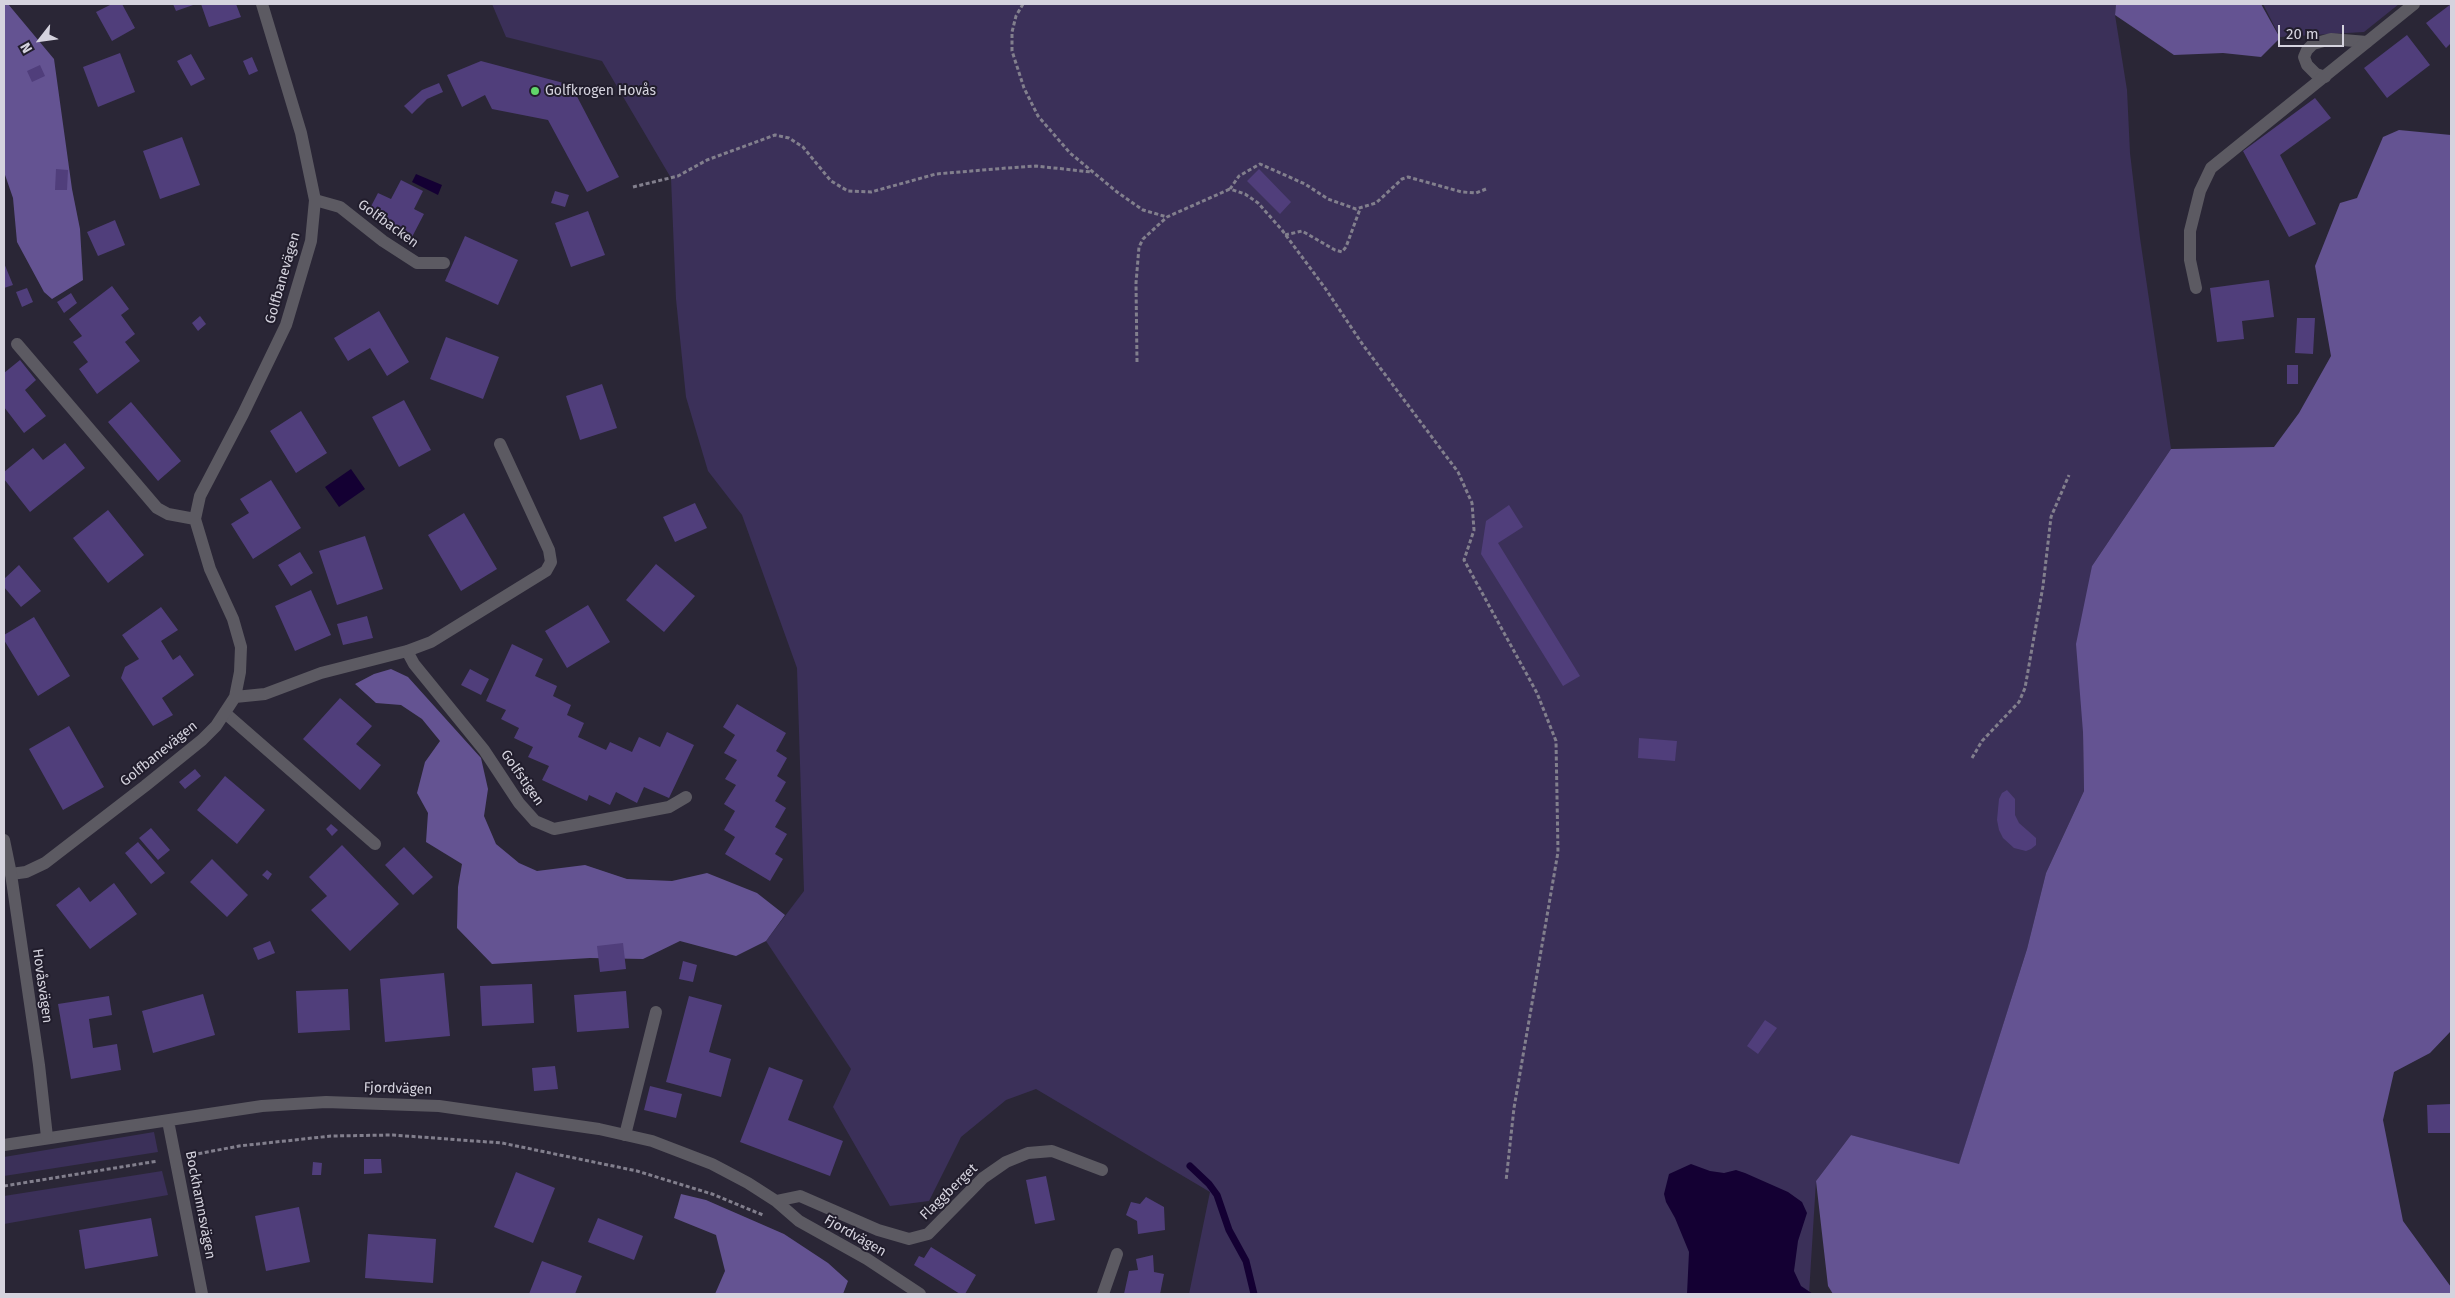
<!DOCTYPE html>
<meta charset="utf-8">
<style>
body{margin:0}
#map{position:relative;width:2455px;height:1298px;overflow:hidden;background:#2a2636;font-family:"Fira Sans",sans-serif}
canvas{display:block}
.frame{position:absolute;inset:0;border:5px solid #d5d3de;pointer-events:none}
.north{position:absolute;left:15px;top:15px;width:50px;height:50px;-webkit-text-stroke:4px #211d2c;paint-order:stroke;rotate:240deg;font-size:14px;font-weight:700;line-height:20px;text-align:center;color:#d5d3de}
.north::after{content:'';display:block;margin:auto;width:18px;height:22px;background:#d5d3de;clip-path:polygon(50% 0,100% 100%,50% 72%,0 100%)}
.scale{position:absolute;left:2278px;top:25px;width:66px;height:22px;box-sizing:border-box;border:2px solid #d5d3de;border-top:0;padding-left:6px;font-size:15px;line-height:18px;white-space:nowrap;color:#d5d3de;-webkit-text-stroke:4px #211d2c;paint-order:stroke}
</style>
<div id="map">
<canvas width="2455" height="1298"></canvas>
<div class="frame"></div>
<div class="north">N</div>
<div class="scale">20 m</div>
</div>
<script>
const c = document.querySelector('canvas').getContext('2d');
c.lineJoin = 'round';
function fill(path, color) { c.fillStyle = color; c.fill(path, 'evenodd'); }
const poly = rows => new Path2D(rows.map(r => 'M' + r).join(''));
function trace(path, color, width, dash) { c.strokeStyle = color; c.lineWidth = width; c.lineCap = dash ? 'butt' : 'round'; c.setLineDash(dash || []); c.stroke(path); }
function write(font, color, halo, rows, align = 'center') {
  c.font = font + ' "Fira Sans",sans-serif'; c.lineWidth = 4; c.setLineDash([]); c.textBaseline = 'middle'; c.strokeStyle = halo; c.fillStyle = color; for (const [text, x, y, turn = 0] of rows) {
    c.save(); c.translate(x, y); c.rotate((+turn || 0) * Math.PI / 180); c.textAlign = isNaN(turn) ? turn : align; if (halo) c.strokeText(text, 0, 0); c.fillText(text, 0, 0); c.restore();
  }
}
fill(poly([
 [492,4,2116,4,2115,15,2127,90,2130,153,2140,238,2171,449,2092,566,2083,732,2084,791,2046,873,2027,949,1959,1165,1851,1135,1816,1181,1809,1294,1189,1294,1210,1192,1036,1089,1006,1100,961,1137,929,1201,890,1206,833,1107,851,1069,766,941,804,891,797,668,742,515,708,471,686,397,676,299,671,178,602,61,506,37],
 [2263,4,2399,4,2364,32,2280,37],
 [154,1132,158,1152,4,1176,4,1157],
 [162,1171,168,1195,4,1224,4,1196]
]), '#3b3059');
fill(poly([
 [4,4,8,4,54,59,72,189,80,229,83,280,52,299,44,292,17,242,13,198,4,172],
 [2116,4,2261,4,2280,38,2261,57,2223,53,2174,55,2115,15],
 [2399,130,2451,135,2451,1031,2430,1053,2394,1072,2383,1120,2403,1221,2451,1287,2451,1294,1833,1294,1828,1286,1816,1181,1851,1135,1959,1164,2027,949,2046,873,2084,791,2083,732,2076,644,2092,566,2171,449,2274,447,2299,413,2331,356,2315,266,2340,203,2357,198,2383,137],
 [391,669,408,677,481,758,488,789,484,816,496,844,519,863,537,871,585,865,627,879,672,881,707,873,757,893,785,915,766,941,736,956,680,941,643,959,590,958,492,964,457,928,458,887,462,864,426,842,428,813,417,793,425,762,440,741,422,719,401,705,376,703,355,684,374,674],
 [681,1194,706,1200,784,1234,828,1263,848,1281,843,1294,715,1294,725,1271,716,1235,674,1218]
]), '#645392');
fill(poly([
 [416,174,442,185,438,195,412,182],
 [351,469,365,489,339,507,325,487],
 [1691,1164,1710,1171,1724,1173,1736,1170,1745,1173,1788,1192,1802,1202,1807,1213,1798,1241,1794,1271,1801,1286,1813,1294,1687,1294,1689,1252,1675,1218,1666,1202,1664,1194,1669,1174]
]), '#140033');
trace(poly([
 [1190,1166,1209,1184,1217,1195,1229,1230,1246,1261,1254,1294]
]), '#140033', 7);
fill(poly([
 [112,4,122,4,135,28,112,41,96,12],
 [173,4,196,4,176,11],
 [201,4,236,4,241,17,209,27],
 [2451,4,2451,43,2446,48,2426,23],
 [2407,35,2430,65,2387,98,2364,68],
 [120,53,135,92,98,107,83,67],
 [191,54,205,79,191,86,177,61],
 [252,57,258,71,249,75,243,61],
 [481,61,571,85,619,177,587,192,548,120,492,109,485,95,462,107,447,75],
 [40,65,45,76,32,82,27,71],
 [439,83,443,92,427,99,412,114,404,106,422,90],
 [2315,98,2331,118,2280,155,2316,224,2289,237,2243,151],
 [182,137,200,185,160,199,143,151],
 [56,169,68,170,67,190,55,190],
 [1259,169,1291,202,1280,214,1247,181],
 [401,180,423,191,414,209,424,214,412,237,367,214,378,193,391,199],
 [555,191,569,195,565,207,551,203],
 [588,211,605,255,571,267,555,223],
 [115,220,125,245,98,256,87,232],
 [465,236,518,260,498,305,445,281],
 [4,263,13,285,4,288],
 [2269,280,2274,317,2242,321,2244,339,2217,342,2210,288],
 [112,286,129,309,121,315,135,334,125,342,140,361,97,394,79,369,88,362,73,342,82,336,69,319],
 [27,288,33,302,22,307,16,292],
 [71,293,77,303,64,313,57,302],
 [379,311,409,362,387,376,370,348,348,361,334,338],
 [200,316,206,324,198,331,192,323],
 [2297,318,2315,318,2313,354,2295,353],
 [446,337,499,357,483,399,430,379],
 [20,360,36,380,25,390,46,416,24,433,4,407,4,373],
 [2287,365,2298,365,2298,384,2287,384],
 [602,384,617,428,580,440,566,396],
 [404,400,431,450,399,467,372,417],
 [131,402,181,461,158,481,108,422],
 [301,411,327,453,296,473,270,431],
 [65,443,85,468,30,512,4,479,4,472,33,448,43,460],
 [271,480,301,528,253,559,231,524,249,513,240,499],
 [695,503,707,528,675,542,663,517],
 [1509,505,1523,527,1498,543,1580,676,1563,686,1481,554,1486,521],
 [108,510,144,555,108,583,73,538],
 [464,513,497,569,461,591,428,535],
 [365,536,383,589,337,605,319,551],
 [300,552,313,573,291,586,278,565],
 [656,564,695,596,664,632,626,600],
 [19,565,41,591,21,607,4,587,4,579],
 [311,590,331,635,295,651,275,606],
 [588,605,610,642,567,668,545,631],
 [161,607,178,630,161,641,173,660,180,655,194,675,162,698,173,715,153,726,121,678,125,667,139,659,122,635],
 [367,616,373,638,343,645,337,624],
 [34,617,70,676,38,696,4,640,4,635],
 [512,644,543,659,535,676,557,686,553,696,571,705,567,715,584,723,578,737,606,750,610,742,632,752,639,737,660,747,667,732,694,745,669,798,644,787,637,803,616,792,610,805,589,795,587,801,542,780,549,766,528,757,533,747,514,738,519,728,501,719,506,710,486,701],
 [470,669,489,679,481,695,461,685],
 [340,698,372,726,356,744,381,765,360,790,303,739],
 [737,704,786,733,776,751,787,758,777,776,786,782,775,801,786,808,775,827,787,834,775,854,783,859,770,881,725,854,735,837,724,830,735,811,724,804,736,785,725,779,737,760,724,753,735,735,723,727],
 [69,726,104,787,63,810,29,749],
 [1639,738,1677,741,1675,761,1638,758],
 [195,769,201,776,185,789,179,782],
 [225,776,265,810,237,844,197,810],
 [2007,790,2015,799,2015,815,2019,823,2036,838,2036,845,2031,849,2026,851,2014,848,2003,838,1999,830,1997,820,1999,799,2002,793],
 [331,824,338,830,332,836,326,829],
 [151,828,170,850,158,860,139,838],
 [138,842,165,873,151,884,125,853],
 [342,845,399,904,350,951,311,910,327,896,309,877],
 [404,847,433,877,413,895,385,865],
 [212,859,248,895,227,917,190,882],
 [267,870,272,874,268,880,262,875],
 [114,883,137,914,90,949,56,905,79,887,90,902],
 [270,941,275,953,258,960,253,948],
 [623,943,626,969,600,972,597,946],
 [683,961,697,965,693,982,679,979],
 [444,973,450,1036,385,1042,380,979],
 [532,984,534,1023,482,1026,480,986],
 [348,989,350,1030,298,1033,296,991],
 [626,991,629,1028,577,1032,574,995],
 [203,994,215,1035,153,1053,142,1011],
 [109,996,112,1015,89,1019,93,1048,117,1044,121,1070,71,1079,58,1004],
 [689,996,722,1005,709,1052,731,1059,721,1097,666,1082],
 [1765,1020,1777,1028,1758,1054,1747,1046],
 [555,1066,558,1089,534,1091,532,1068],
 [769,1067,803,1080,788,1120,843,1141,830,1176,740,1142],
 [650,1086,682,1094,676,1118,644,1110],
 [2451,1104,2451,1133,2428,1133,2427,1105],
 [364,1159,381,1159,382,1173,364,1174],
 [313,1162,322,1163,321,1175,312,1175],
 [516,1172,555,1188,533,1243,494,1227],
 [1046,1176,1055,1220,1035,1224,1026,1180],
 [1146,1197,1164,1207,1165,1230,1138,1234,1137,1221,1126,1215,1131,1202,1140,1204],
 [299,1207,310,1262,266,1271,255,1216],
 [151,1218,158,1256,85,1269,79,1230],
 [598,1218,643,1236,634,1260,588,1242],
 [368,1234,436,1239,433,1283,365,1278],
 [931,1247,976,1275,965,1294,960,1294,914,1265,919,1256,924,1258],
 [1153,1255,1154,1272,1164,1274,1160,1294,1124,1294,1129,1271,1138,1270,1136,1259],
 [542,1261,582,1276,575,1294,529,1294]
]), '#503e7b');
trace(poly([
 [1023,4,1016,16,1012,32,1012,51,1024,88,1038,116,1070,153,1117,192,1143,210,1167,217],
 [633,187,678,176,707,160,775,135,789,138,803,147,831,181,848,191,871,192,936,174,1007,168,1036,166,1091,172],
 [1486,189,1476,193,1462,192,1408,177,1402,179,1376,203,1356,209,1328,199,1305,184,1260,164,1239,176,1230,189,1245,194,1258,203,1282,230,1325,288,1363,345,1458,472,1472,503,1474,530,1464,560,1537,693,1556,741,1558,852,1514,1108,1506,1181],
 [1285,235,1302,231,1335,250,1342,252,1346,247,1360,209],
 [1137,362,1136,283,1139,247,1143,239,1167,217,1230,189],
 [1972,758,1982,741,2019,702,2025,688,2043,586,2051,517,2069,475],
 [192,1155,239,1146,331,1136,393,1135,502,1143,637,1171,712,1194,763,1215],
 [4,1186,158,1161]
]), '#827f8d', 3, [4, 2.5]);
trace(poly([
 [2325,77,2316,74,2307,65,2304,57,2307,50,2313,44,2331,39,2367,42],
 [315,200,340,207,383,241,417,263,444,263],
 [225,713,375,844],
 [625,1135,656,1012]
]), '#5c5a62', 12);
trace(poly([
 [2196,288,2190,260,2190,231,2200,191,2211,168,2414,4],
 [17,344,157,508,168,514,195,519],
 [407,651,414,664,484,750,519,803,535,821,554,829,669,807,686,797],
 [235,697,265,694,321,673,407,651,431,642,546,571,551,562,549,550,500,444],
 [11,874,26,872,45,863,145,786,202,740,216,726,235,697,240,672,241,647,233,619,210,569,195,519,200,496,243,414,286,325,311,241,315,200,301,133,262,4],
 [168,1121,202,1294],
 [4,1145,262,1106,326,1102,439,1106,599,1129,652,1141,712,1164,748,1183,776,1201,799,1221,867,1259,920,1294],
 [776,1201,800,1196,878,1230,909,1239,928,1234,983,1178,1006,1162,1028,1153,1052,1151,1102,1170],
 [1103,1294,1117,1254]
]), '#5c5a62', 12);
trace(poly([
 [4,840,11,874,39,1065,47,1137]
]), '#5c5a62', 12);
for (const [x, y, r, color] of [
 [535,91,5,"#61d56a"]
]) { const dot = new Path2D(); dot.arc(x, y, r, 0, 2 * Math.PI); c.fillStyle = color; c.fill(dot); trace(dot, '#211d2c', 2); }
write('14px', '#d5d3de', '#211d2c', [
 ["Golfkrogen Hovås",545,91]
], 'left');
write('14px', '#d5d3de', '#211d2c', [
 ["Golfbacken",388,224,36],
 ["Golfbanevägen",283,278,-74],
 ["Golfbanevägen",159,754,-39],
 ["Golfstigen",522,778,55],
 ["Hovåsvägen",42,986,82],
 ["Fjordvägen",398,1089,2],
 ["Flaggberget",949,1192,-44],
 ["Bockhamnsvägen",200,1205,79],
 ["Fjordvägen",855,1236,30]
]);
</script>
